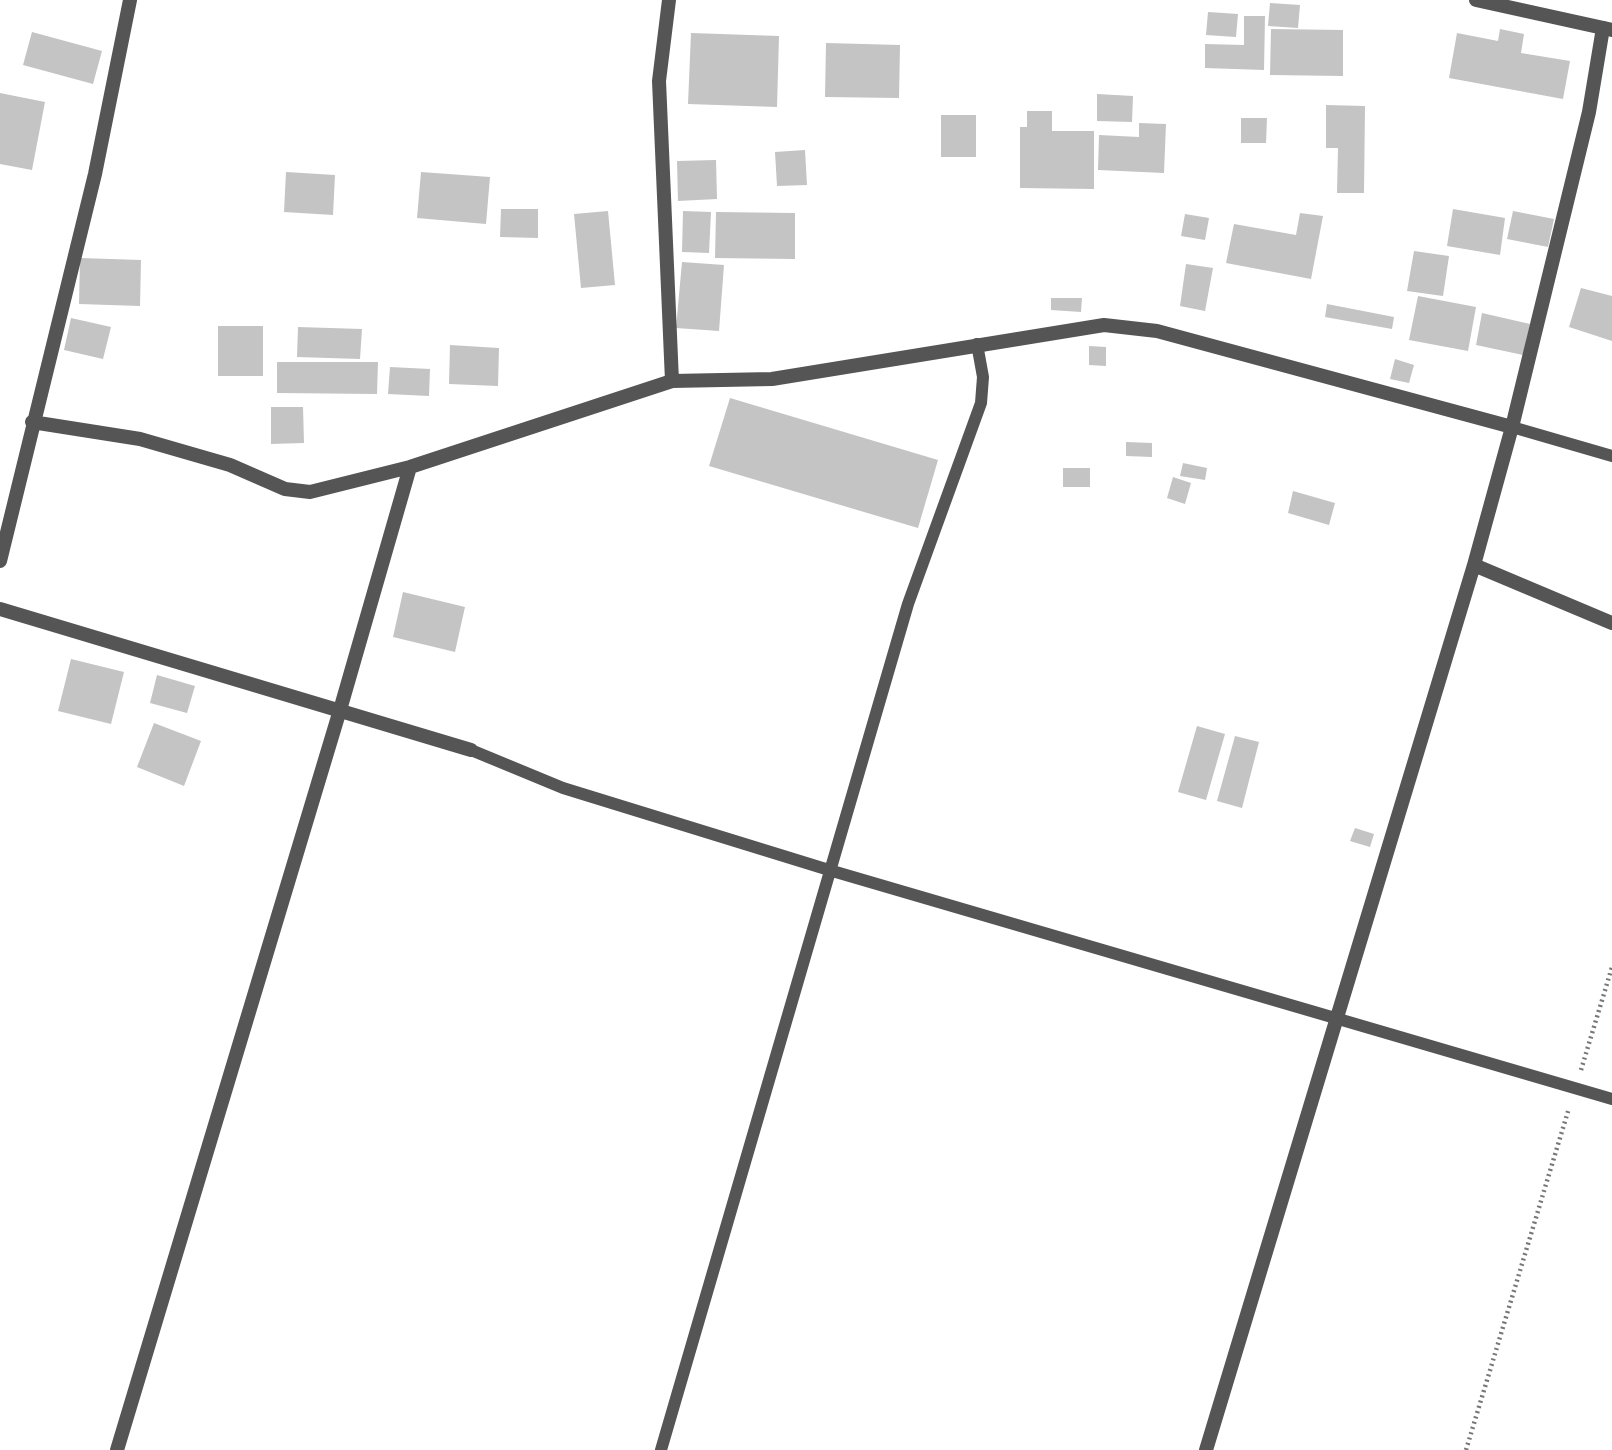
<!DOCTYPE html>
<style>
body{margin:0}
canvas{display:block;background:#fff}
</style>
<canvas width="1612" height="1450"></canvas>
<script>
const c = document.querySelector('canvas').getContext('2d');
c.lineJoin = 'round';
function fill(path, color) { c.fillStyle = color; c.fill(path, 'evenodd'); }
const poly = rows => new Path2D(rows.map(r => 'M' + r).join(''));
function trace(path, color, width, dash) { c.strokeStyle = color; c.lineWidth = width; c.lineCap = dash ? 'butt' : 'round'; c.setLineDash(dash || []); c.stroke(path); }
fill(poly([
 [1270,3,1300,5,1298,28,1268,26],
 [1208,12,1238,14,1236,37,1206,35],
 [1244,16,1265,16,1264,70,1205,68,1205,44,1244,45],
 [1271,29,1343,30,1343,76,1270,75],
 [1500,29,1524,34,1521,53,1570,61,1563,99,1449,78,1457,33,1498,41],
 [32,32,102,51,93,84,23,65],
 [691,33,779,36,777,107,688,104],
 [826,43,900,45,899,98,825,97],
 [0,93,45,102,32,170,0,164],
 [1097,94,1133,96,1132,122,1097,121],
 [1326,105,1365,106,1364,193,1337,193,1338,148,1326,148],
 [1027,111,1052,111,1052,131,1094,131,1094,189,1020,188,1020,127,1027,127],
 [941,115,976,115,976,157,941,157],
 [1241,118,1267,118,1266,143,1241,143],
 [1139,123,1166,124,1164,173,1098,170,1099,135,1139,137],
 [805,150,807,185,777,186,775,152],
 [716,160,717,199,678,201,677,161],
 [286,172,335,175,333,215,284,212],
 [421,172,490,177,486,224,417,218],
 [501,209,538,209,538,238,500,237],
 [1453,209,1505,218,1500,255,1447,246],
 [608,211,615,285,581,288,574,214],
 [683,211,711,212,709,253,682,252],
 [1513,211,1554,219,1548,247,1507,239],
 [716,212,795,213,795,259,715,258],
 [1300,213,1323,216,1311,279,1226,263,1234,224,1296,235],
 [1185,214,1209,218,1205,240,1181,236],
 [1414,251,1449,256,1443,296,1407,291],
 [80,258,141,260,140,306,79,304],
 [682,262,724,265,719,331,676,328],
 [1186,264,1213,268,1205,311,1180,306],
 [1581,288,1612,296,1612,341,1569,327],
 [1418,296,1476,307,1468,351,1409,340],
 [1051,298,1082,298,1081,312,1051,310],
 [1327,304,1394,317,1392,329,1325,317],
 [1482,313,1530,324,1523,355,1476,345],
 [71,318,111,327,103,359,64,350],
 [218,326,263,326,263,376,218,376],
 [298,327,362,329,360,359,297,357],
 [450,345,499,348,498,386,449,384],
 [1089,346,1106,347,1106,366,1089,365],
 [1395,359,1414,365,1409,383,1390,379],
 [277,362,378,362,377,394,277,393],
 [390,367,430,369,429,396,388,394],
 [730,398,938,460,918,528,709,466],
 [271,407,303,407,304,443,271,444],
 [1126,442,1152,443,1152,457,1126,456],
 [1183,463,1207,468,1205,480,1180,476],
 [1063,468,1090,468,1090,487,1063,487],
 [1173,477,1191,483,1185,504,1167,498],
 [1293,491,1335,503,1329,525,1288,513],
 [403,592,465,607,455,652,393,637],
 [71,659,124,672,111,724,58,711],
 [157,675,195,686,187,713,150,703],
 [154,723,201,741,184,786,137,767],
 [1197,726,1225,734,1206,800,1178,792],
 [1235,736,1259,742,1242,808,1217,801],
 [1355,828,1374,834,1370,847,1350,841]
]), '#c4c4c4');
trace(poly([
 [1581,1070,1612,967],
 [1466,1450,1569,1108]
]), '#777', 4.5, [2, 3.5]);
trace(poly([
 [1512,427,1612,456],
 [471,750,563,788,829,870,1612,1099],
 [661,1450,908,604,981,403,983,377,977,344]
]), '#555', 12);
trace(poly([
 [669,0,659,81,672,381],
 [32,422,140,439,230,465,285,489,310,492,410,467,672,381,772,379,1104,325,1157,331,1512,427],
 [0,561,95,174,130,0],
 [1474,565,1612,623],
 [0,609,471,750],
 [117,1450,340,710,410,467],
 [1206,1450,1474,565,1512,427,1589,112,1603,28]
]), '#555', 14);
trace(poly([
 [1476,0,1612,30]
]), '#555', 14);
</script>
